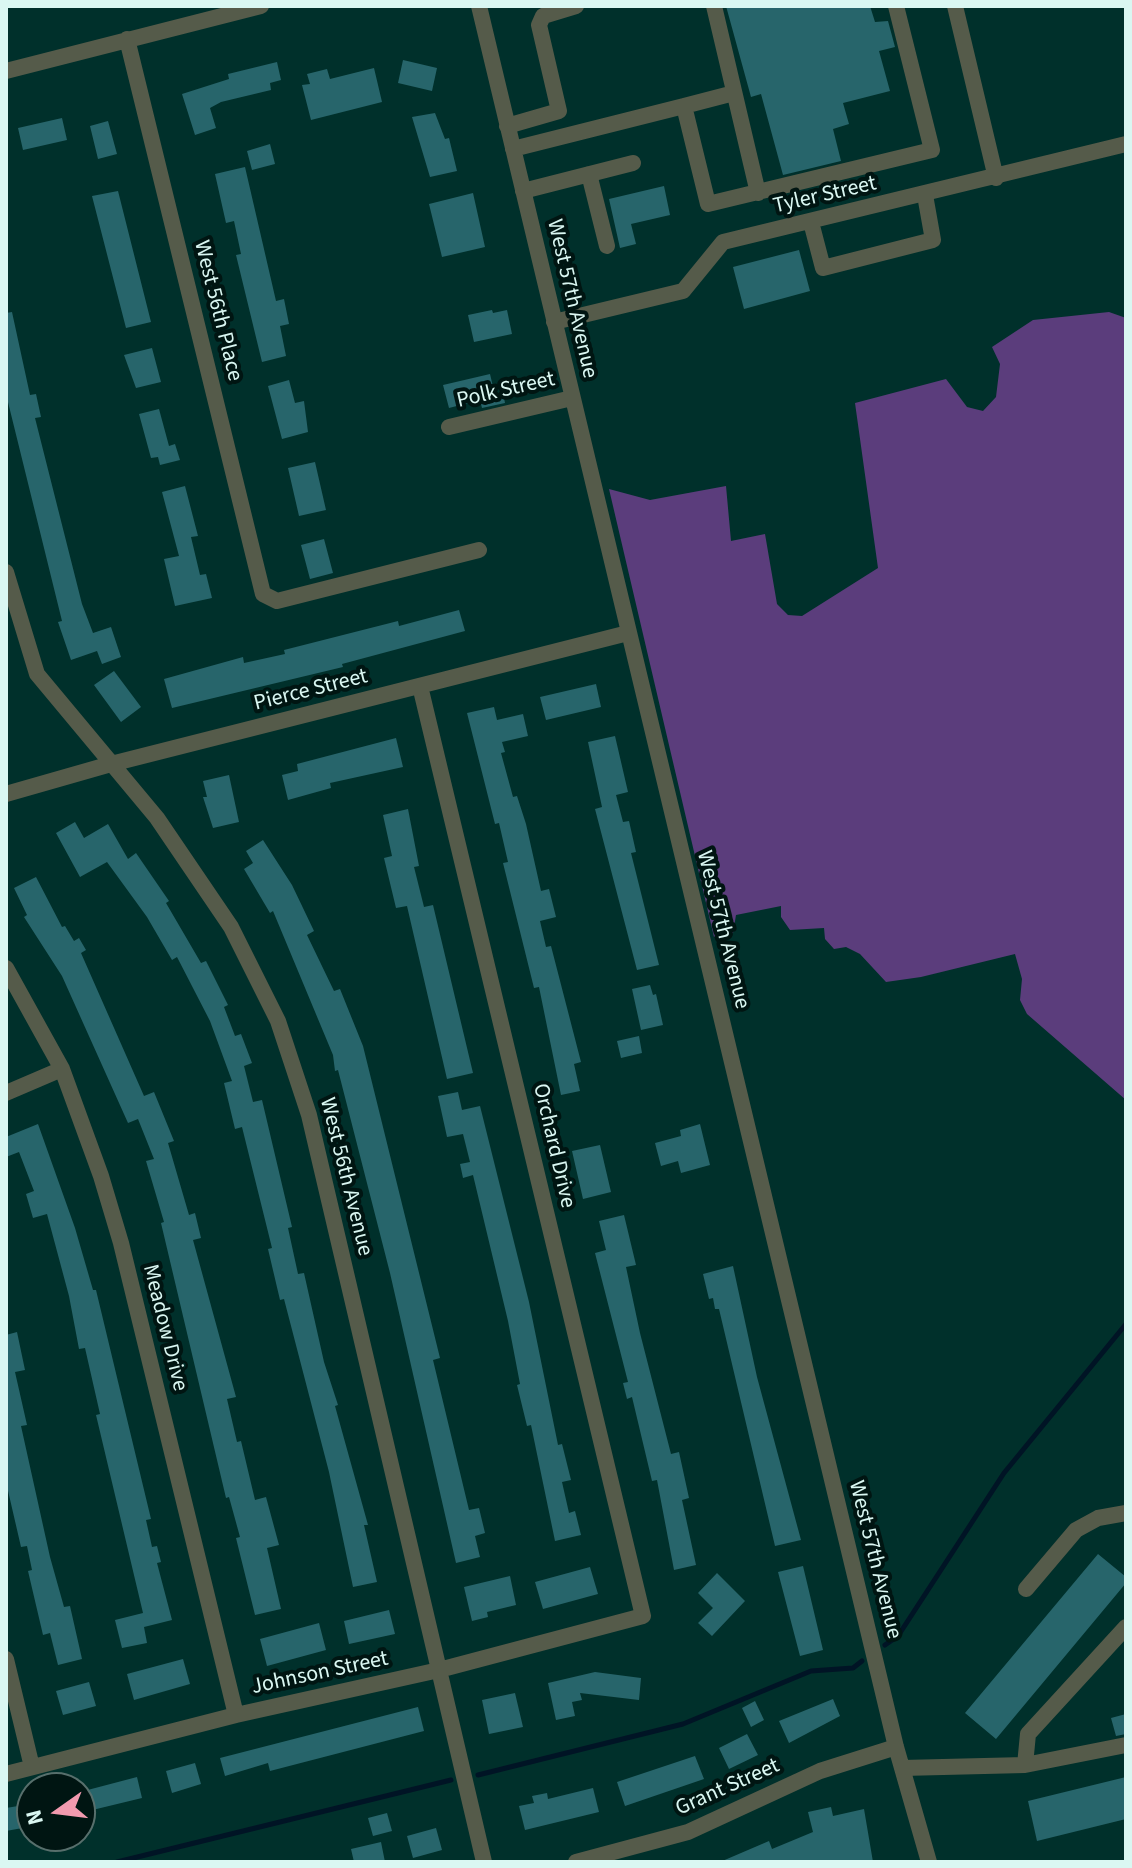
<!DOCTYPE html>
<style>
body{margin:0}
#map{position:relative;width:1132px;height:1868px;overflow:hidden;background:#00302b;font-family:"Source Sans 3",sans-serif}
canvas{display:block}
.frame{position:absolute;inset:0;border:8px solid #daf7f2;pointer-events:none}
.north{position:absolute;left:16px;top:1772px;width:80px;height:80px;box-sizing:border-box;background:#001512;border:2px solid #576f6c;border-radius:50%;rotate:256deg;font-size:22px;font-weight:700;line-height:32px;text-align:center;color:#daf7f2}
.north::after{content:'';display:block;margin:auto;width:28px;height:36px;background:#f29aaf;clip-path:polygon(50% 0,100% 100%,50% 72%,0 100%)}
</style>
<div id="map">
<canvas width="1132" height="1868"></canvas>
<div class="frame"></div>
<div class="north">N</div>
</div>
<script>
const c = document.querySelector('canvas').getContext('2d');
c.lineJoin = 'round';
function fill(path, color) { c.fillStyle = color; c.fill(path, 'evenodd'); }
const poly = rows => new Path2D(rows.map(r => 'M' + r).join(''));
function trace(path, color, width, dash) { c.strokeStyle = color; c.lineWidth = width; c.lineCap = dash ? 'butt' : 'round'; c.setLineDash(dash || []); c.stroke(path); }
function write(font, color, halo, rows, align = 'center') {
  c.font = font + ' "Source Sans 3",sans-serif'; c.lineWidth = 8; c.setLineDash([]); c.textBaseline = 'middle'; c.strokeStyle = halo; c.fillStyle = color; for (const [text, x, y, turn = 0] of rows) {
    c.save(); c.translate(x, y); c.rotate((+turn || 0) * Math.PI / 180); c.textAlign = isNaN(turn) ? turn : align; if (halo) c.strokeText(text, 0, 0); c.fillText(text, 0, 0); c.restore();
  }
}
fill(poly([
 [1109,312,1126,318,1126,1100,1027,1014,1020,1000,1022,979,1015,954,921,977,886,982,860,954,846,947,834,949,825,939,824,928,790,930,781,917,781,906,736,915,733,933,714,937,609,489,650,500,726,486,731,541,765,534,777,604,788,615,802,616,878,568,855,403,946,379,967,407,983,411,996,397,1000,364,992,347,1033,320]
]), '#5b3d7c');
trace(poly([
 [885,1645,898,1636,1004,1473,1126,1324],
 [478,1775,683,1724,811,1671,853,1668,862,1661],
 [117,1862,451,1780]
]), '#001425', 5);
fill(poly([
 [726,6,870,6,875,22,888,21,895,47,879,51,890,91,843,103,849,124,833,129,841,161,783,175,761,94,751,97],
 [403,60,437,68,432,91,398,83],
 [277,62,281,80,270,83,271,90,221,102,210,108,216,128,195,135,182,94,229,79,228,74],
 [374,68,382,102,311,120,302,85,310,84,307,74,327,69,330,79],
 [435,113,445,139,449,138,457,171,430,177,412,117],
 [62,118,67,140,23,150,18,128],
 [108,121,117,154,98,159,90,126],
 [270,144,275,164,252,170,247,151],
 [245,167,276,301,284,299,289,324,280,326,286,356,262,362,236,255,241,254,234,221,226,223,215,174],
 [664,186,670,215,631,224,636,244,620,248,609,199],
 [118,191,151,322,126,328,92,196],
 [473,193,485,247,442,257,429,204],
 [799,250,810,291,744,309,733,267],
 [492,310,493,313,507,310,512,334,474,342,468,315],
 [12,312,30,395,36,394,41,417,35,418,82,604,93,633,111,627,121,657,102,664,97,651,71,660,58,622,62,621,6,394,6,313],
 [152,348,161,382,136,388,124,355],
 [490,374,495,395,503,393,505,403,482,408,480,400,449,408,443,385],
 [289,380,295,403,304,401,308,432,282,439,268,386],
 [159,409,169,446,175,444,180,460,160,465,158,457,151,458,139,414],
 [315,462,326,510,299,516,288,468],
 [185,486,198,536,191,537,200,575,206,574,212,598,175,606,164,559,179,556,162,492],
 [324,539,333,573,310,579,301,545],
 [459,610,465,631,342,664,343,667,172,708,164,679,243,657,244,663,285,654,284,650,398,621,399,626],
 [114,671,141,707,121,722,94,685],
 [596,684,601,707,546,720,540,697],
 [494,707,497,720,523,714,528,736,502,742,505,752,501,753,513,797,517,796,526,824,541,891,549,889,556,917,540,921,546,947,551,946,581,1062,574,1064,580,1091,561,1095,539,987,534,988,503,863,508,862,499,823,495,824,467,713],
 [615,736,628,792,616,795,623,822,629,821,636,852,631,853,659,965,637,970,595,809,602,807,588,742],
 [396,738,403,767,330,783,331,788,288,800,282,775,298,771,297,764],
 [229,775,239,822,213,828,203,797,207,797,203,781],
 [408,809,419,866,414,867,424,907,433,905,473,1073,447,1079,407,906,396,908,384,858,392,856,383,815],
 [75,822,84,838,108,824,128,859,136,853,169,901,166,903,201,963,206,961,228,1005,224,1007,235,1036,241,1034,252,1063,244,1066,253,1102,262,1100,292,1227,288,1228,298,1274,304,1273,324,1362,338,1405,335,1406,368,1525,364,1525,377,1582,353,1587,329,1472,284,1299,280,1300,268,1249,272,1248,242,1127,235,1129,224,1083,232,1081,210,1021,177,957,172,960,147,917,107,862,80,877,56,833],
 [263,840,292,885,314,931,307,935,334,991,340,989,363,1046,440,1358,433,1360,469,1510,479,1508,485,1533,475,1536,480,1557,456,1563,390,1273,338,1070,335,1071,333,1055,273,911,270,913,244,869,253,863,246,851],
 [36,877,62,927,65,926,74,941,79,938,86,950,81,953,144,1096,154,1092,174,1141,168,1143,189,1215,195,1213,201,1238,193,1240,236,1397,227,1399,237,1442,241,1441,255,1500,266,1497,279,1545,267,1548,281,1609,255,1615,236,1538,240,1537,229,1497,226,1498,161,1223,164,1222,146,1161,154,1159,138,1119,128,1123,62,976,24,917,27,915,14,888],
 [650,985,653,995,656,994,663,1025,641,1030,632,989],
 [639,1036,642,1053,621,1058,617,1041],
 [458,1092,462,1110,480,1106,529,1302,558,1445,562,1444,571,1480,562,1482,569,1513,575,1511,581,1535,555,1541,531,1425,527,1426,517,1385,520,1384,508,1321,473,1175,463,1178,460,1164,470,1162,463,1134,447,1137,438,1096],
 [38,1124,75,1228,93,1290,96,1290,151,1519,146,1520,152,1547,157,1546,161,1562,157,1563,172,1620,144,1627,147,1643,122,1648,115,1620,143,1613,96,1415,100,1414,85,1348,79,1349,69,1296,47,1214,33,1218,26,1194,34,1191,19,1152,6,1157,6,1137],
 [700,1124,710,1165,681,1173,678,1161,661,1166,655,1143,681,1136,680,1130],
 [600,1145,611,1192,583,1199,572,1151],
 [624,1215,636,1265,626,1267,640,1333,671,1454,679,1452,689,1498,682,1500,696,1565,674,1570,657,1480,652,1481,632,1397,627,1399,623,1383,628,1382,595,1253,606,1250,599,1221],
 [733,1266,757,1377,801,1540,775,1546,719,1309,715,1309,713,1298,709,1299,703,1274],
 [17,1332,25,1370,15,1372,27,1425,21,1426,50,1557,64,1607,70,1606,82,1659,58,1665,50,1633,43,1635,28,1571,32,1570,27,1546,21,1547,6,1482,6,1335],
 [1098,1554,1126,1577,1126,1583,996,1739,965,1713],
 [803,1566,823,1650,800,1656,778,1572],
 [590,1567,598,1594,543,1609,535,1582],
 [717,1573,745,1601,712,1636,698,1623,713,1608,698,1593],
 [510,1576,516,1605,487,1612,488,1617,472,1621,464,1587],
 [389,1610,395,1634,349,1644,344,1621],
 [319,1623,326,1650,267,1666,260,1639],
 [183,1659,190,1684,134,1700,127,1674],
 [595,1672,641,1678,639,1700,580,1693,582,1700,572,1702,575,1716,556,1720,548,1683],
 [89,1682,96,1706,63,1715,56,1691],
 [515,1693,523,1727,489,1734,482,1700],
 [833,1699,840,1716,789,1743,779,1721],
 [755,1701,764,1720,751,1727,742,1708],
 [418,1707,424,1731,270,1771,268,1763,225,1776,220,1758],
 [1126,1714,1126,1734,1116,1736,1111,1718],
 [747,1734,758,1755,729,1769,719,1748],
 [695,1756,704,1779,625,1806,617,1782],
 [195,1763,201,1784,172,1793,166,1771],
 [137,1777,142,1798,80,1813,80,1792],
 [1126,1777,1126,1819,1037,1841,1028,1801],
 [593,1788,599,1812,525,1830,519,1806,534,1803,532,1796,547,1793,548,1799],
 [24,1805,28,1827,6,1831,6,1808],
 [831,1807,833,1816,864,1809,873,1862,720,1862,769,1841,772,1849,813,1832,808,1812],
 [387,1813,392,1831,373,1836,368,1818],
 [436,1828,442,1850,413,1858,407,1836],
 [381,1842,385,1862,354,1862,351,1849]
]), '#27656b');
trace(poly([
 [479,6,896,1747,929,1862],
 [714,6,758,193],
 [955,6,996,178],
 [127,39,263,594,277,601,479,550],
 [6,71,261,6],
 [684,106,734,93],
 [507,126,559,111,539,25,543,16,576,6],
 [513,149,684,106,708,204,932,150,896,6],
 [589,174,607,246],
 [523,191,633,163],
 [811,222,823,268,933,240,925,195],
 [554,322,683,291,723,242,1126,144],
 [449,427,572,398],
 [6,572,37,674,157,818,231,927,278,1021,309,1115,484,1862],
 [6,794,111,764,628,633],
 [6,968,62,1069,101,1176,121,1243,236,1715],
 [6,1093,62,1069],
 [1026,1589,1076,1530,1098,1518,1126,1513],
 [6,1659,32,1767],
 [1025,1765,1028,1734,1126,1627],
 [902,1768,1025,1765,1126,1745],
 [6,1774,236,1715,439,1670,643,1616,420,686],
 [576,1862,688,1832,820,1771,896,1747]
]), '#555b4a', 16);
write('22px', '#daf7f2', '#001512', [
 ["Tyler Street",825,196,-13],
 ["West 57th Avenue",571,299,77],
 ["West 56th Place",217,311,76],
 ["Polk Street",506,391,-13],
 ["Pierce Street",311,691,-14],
 ["West 57th Avenue",722,930,76],
 ["Orchard Drive",553,1146,77],
 ["West 56th Avenue",345,1177,76],
 ["Meadow Drive",164,1328,76],
 ["West 57th Avenue",874,1560,76],
 ["Johnson Street",320,1674,-12],
 ["Grant Street",728,1788,-24]
]);
</script>
